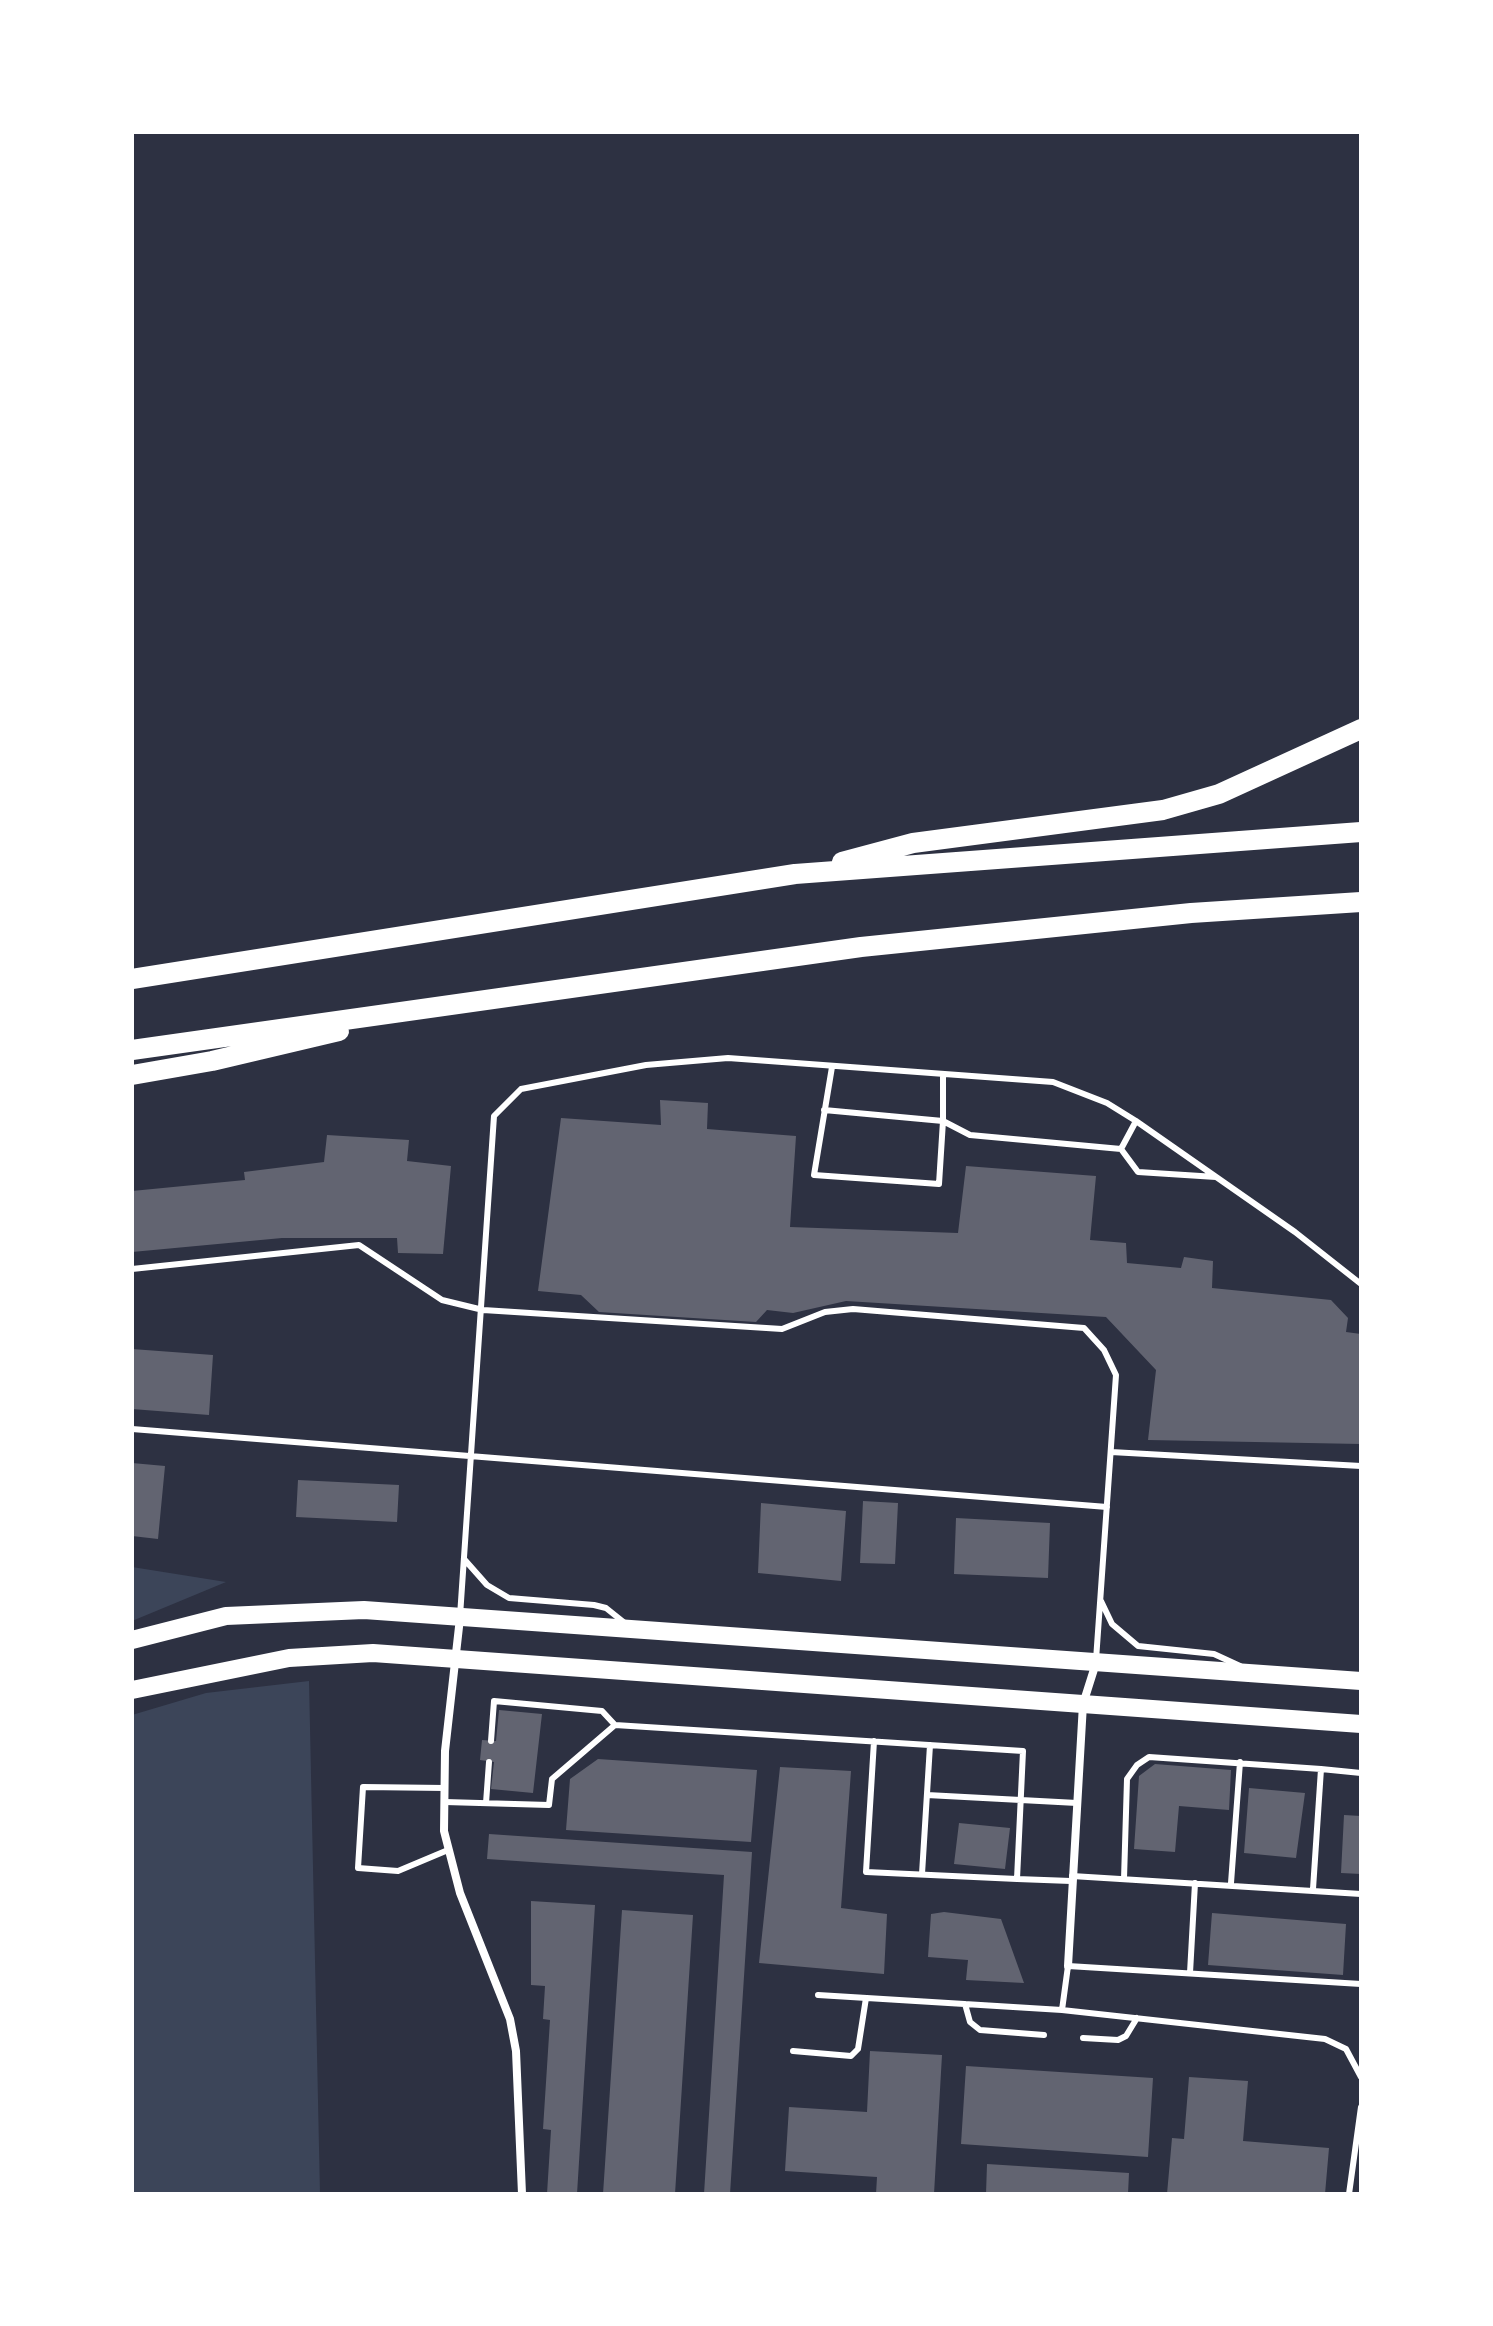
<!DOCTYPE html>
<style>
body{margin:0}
#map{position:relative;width:1493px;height:2326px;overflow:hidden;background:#2d3142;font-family:Helvetica,sans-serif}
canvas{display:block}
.frame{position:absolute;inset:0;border:134px solid #fff;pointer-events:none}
</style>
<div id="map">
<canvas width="1493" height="2326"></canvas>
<div class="frame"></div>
</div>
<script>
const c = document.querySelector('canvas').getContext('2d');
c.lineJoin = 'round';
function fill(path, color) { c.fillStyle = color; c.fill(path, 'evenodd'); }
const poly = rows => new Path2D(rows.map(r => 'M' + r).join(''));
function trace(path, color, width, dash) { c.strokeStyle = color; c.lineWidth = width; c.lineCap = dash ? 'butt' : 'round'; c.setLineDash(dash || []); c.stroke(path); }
fill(poly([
 [132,1567,226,1582,132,1621],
 [309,1681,320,2194,132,2194,132,1715,206,1693]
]), '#3c4559');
fill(poly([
 [660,1100,708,1103,707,1129,796,1136,790,1227,958,1233,966,1166,1096,1176,1090,1240,1126,1243,1127,1263,1181,1268,1184,1257,1213,1261,1212,1288,1331,1300,1348,1318,1346,1332,1361,1334,1361,1444,1148,1440,1156,1370,1106,1317,846,1301,793,1313,767,1310,756,1322,599,1312,581,1295,538,1291,561,1118,661,1125],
 [327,1135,409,1140,407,1161,451,1166,443,1254,398,1253,397,1238,282,1238,132,1252,132,1191,245,1180,244,1172,324,1162],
 [132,1349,213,1355,209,1415,132,1409],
 [132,1463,165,1466,158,1539,132,1536],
 [298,1480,399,1485,397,1522,296,1517],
 [863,1501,898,1503,895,1564,860,1563],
 [761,1503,846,1511,841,1581,758,1573],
 [956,1518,1050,1523,1048,1578,954,1574],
 [499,1710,542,1714,533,1793,491,1789,494,1762,480,1760,482,1740,496,1741],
 [598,1759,757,1770,751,1842,566,1830,570,1779],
 [1155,1764,1231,1770,1229,1810,1179,1806,1175,1852,1134,1849,1139,1776],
 [780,1767,851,1771,841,1908,887,1914,884,1974,759,1963],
 [1249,1788,1305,1793,1296,1858,1244,1853],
 [1344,1815,1361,1816,1361,1874,1341,1873],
 [959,1823,1010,1828,1005,1869,954,1864],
 [489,1834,752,1852,730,2194,704,2194,724,1875,487,1859],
 [531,1901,595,1905,577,2194,547,2194,551,2130,543,2129,550,2020,543,2019,545,1986,531,1985],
 [622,1910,693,1915,675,2194,603,2194],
 [944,1912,1001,1919,1024,1983,966,1980,968,1960,928,1957,931,1914],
 [1212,1913,1346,1924,1343,1975,1208,1965],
 [870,2051,942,2055,934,2194,876,2194,877,2177,785,2171,789,2107,867,2112],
 [966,2066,1153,2078,1148,2157,961,2144],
 [1189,2077,1248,2081,1243,2141,1329,2148,1325,2194,1167,2194,1172,2138,1184,2139],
 [987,2164,1129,2173,1128,2194,986,2194]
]), '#626471');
trace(poly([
 [832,1067,814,1175,939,1184,943,1121,970,1135,1121,1149],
 [824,1110,943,1121,943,1074],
 [1136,1121,1121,1149,1138,1172,1216,1177],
 [132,1269,359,1245,442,1300,483,1310,782,1329,825,1312,853,1309,1084,1328,1104,1350,1116,1375,1096,1660],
 [132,1429,1107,1507],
 [1111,1452,1361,1466],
 [464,1559,487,1585,509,1598,594,1605,606,1608,626,1624],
 [1101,1601,1112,1624,1138,1646,1214,1654,1240,1666],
 [460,1616,494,1116,521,1089,646,1065,728,1058,1053,1082,1107,1103,1136,1121,1295,1232,1361,1284],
 [491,1741,494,1701,602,1711,615,1725],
 [1321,1769,1361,1773],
 [445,1788,363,1787,358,1868,398,1871,448,1850],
 [927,1795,1077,1803],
 [445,1802,549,1805,552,1779,615,1725,1023,1751,1017,1879,866,1872,874,1741],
 [486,1803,489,1762],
 [922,1874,930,1745],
 [1072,1876,1361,1894],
 [1017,1879,1071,1881],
 [1124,1879,1127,1779,1137,1765,1149,1757,1321,1769,1313,1889],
 [1231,1883,1240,1762],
 [1190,1973,1195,1883],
 [818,1995,1062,2010,1068,1966,1361,1984],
 [965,2004,970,2022,980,2030,1044,2035],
 [1062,2010,1325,2039,1346,2049,1361,2077],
 [1083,2038,1118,2040,1126,2036,1137,2018],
 [793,2051,851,2056,858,2049,866,1998],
 [1349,2194,1361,2107]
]), '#fff', 6);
trace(poly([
 [460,1618,445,1751,444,1831,460,1893,510,2019,516,2051,522,2194],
 [1068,1966,1083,1704,1096,1663]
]), '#fff', 8);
trace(poly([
 [132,1640,226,1616,364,1610,1361,1681],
 [132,1690,289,1658,373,1653,1361,1724]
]), '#fff', 18);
trace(poly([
 [842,862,913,843,1163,810,1219,794,1361,729],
 [132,979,795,874,1361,832],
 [132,1050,861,947,1191,913,1361,902],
 [132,1075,212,1061,339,1031]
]), '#fff', 20);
</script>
